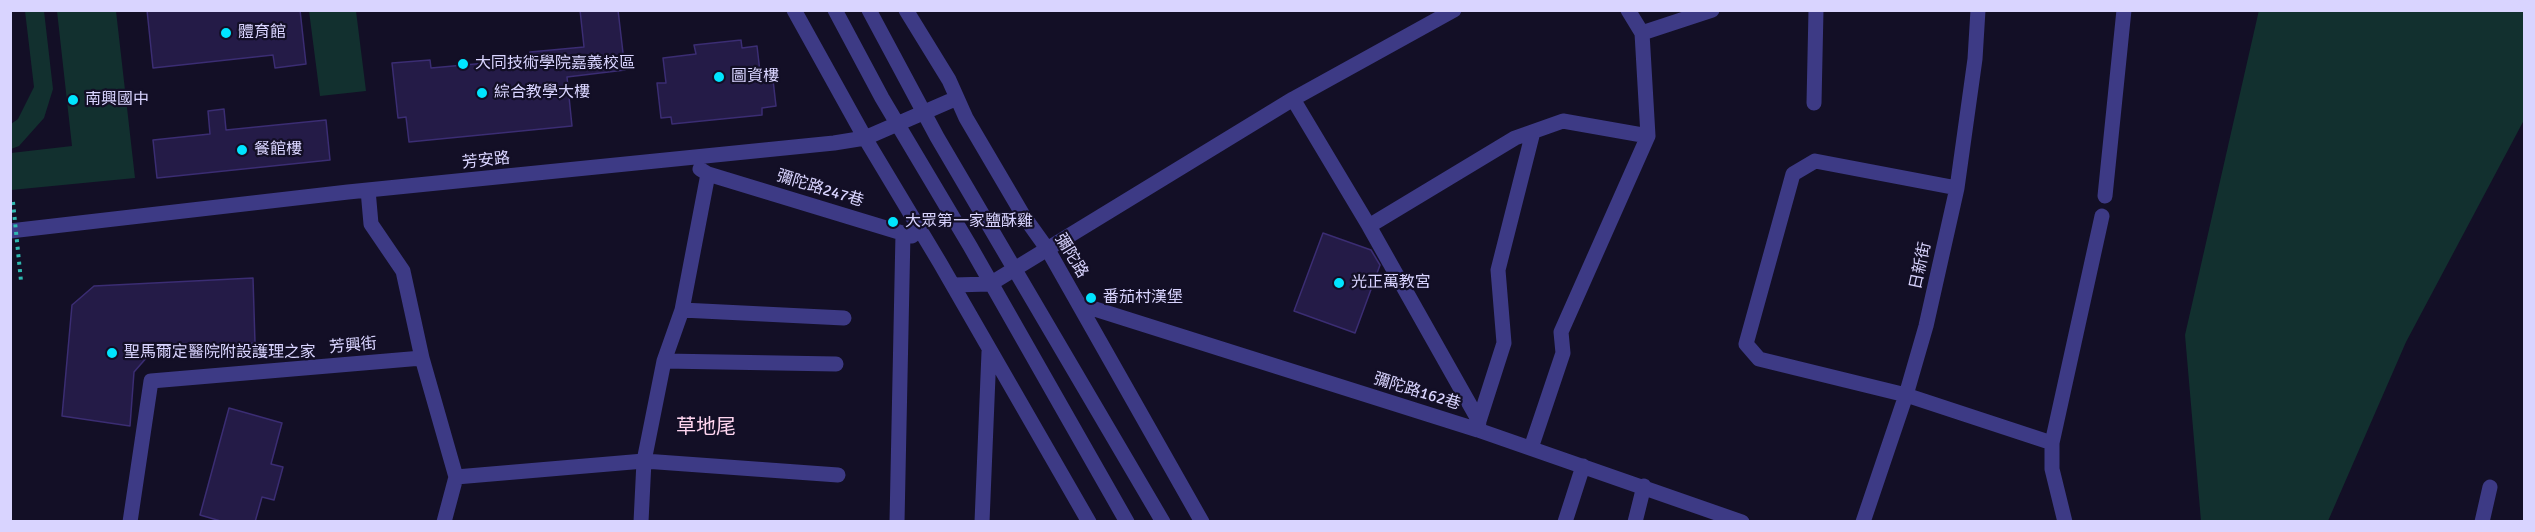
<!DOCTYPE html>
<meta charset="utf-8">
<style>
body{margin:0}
#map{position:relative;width:2535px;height:532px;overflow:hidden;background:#130f26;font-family:Signika,sans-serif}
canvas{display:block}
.frame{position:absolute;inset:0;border:12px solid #d9d4ff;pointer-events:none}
</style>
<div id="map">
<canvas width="2535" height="532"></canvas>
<div class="frame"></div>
</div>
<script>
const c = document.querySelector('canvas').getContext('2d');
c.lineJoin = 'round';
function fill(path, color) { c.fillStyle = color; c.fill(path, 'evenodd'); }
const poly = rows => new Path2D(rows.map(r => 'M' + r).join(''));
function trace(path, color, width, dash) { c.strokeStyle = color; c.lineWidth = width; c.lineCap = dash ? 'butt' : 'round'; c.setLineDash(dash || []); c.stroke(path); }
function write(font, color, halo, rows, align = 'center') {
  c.font = font + ' Signika,"Noto Sans TC",sans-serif'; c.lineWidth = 4.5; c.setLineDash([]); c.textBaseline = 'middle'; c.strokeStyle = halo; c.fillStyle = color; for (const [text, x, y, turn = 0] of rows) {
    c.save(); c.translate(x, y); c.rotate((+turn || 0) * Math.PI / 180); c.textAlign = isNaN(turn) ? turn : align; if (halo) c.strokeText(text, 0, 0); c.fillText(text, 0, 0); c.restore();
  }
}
fill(poly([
 [2259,10,2524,11,2524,120,2406,342,2328,521,2201,521,2185,335],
 [25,11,44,11,53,89,44,118,19,146,11,149,11,124,18,119,34,87],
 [57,11,116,11,135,178,11,190,11,153,72,146],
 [309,11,356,11,366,91,320,96]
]), '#12302f');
const building = poly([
 [147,10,300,10,306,64,275,68,273,55,153,68,147,10],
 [580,10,618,10,625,70,567,77,572,126,409,142,406,117,398,118,392,63,430,60,431,68,531,59,530,52,584,47,580,10],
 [741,40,742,48,757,46,760,72,772,71,776,106,762,108,762,115,672,124,671,117,661,118,657,83,666,83,663,58,696,54,694,45,741,40],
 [224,109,226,130,326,120,330,160,157,178,153,140,210,134,208,111,224,109],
 [1323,233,1371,250,1380,265,1355,333,1294,311,1323,233],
 [253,278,255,343,165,350,148,356,134,372,130,426,62,416,72,305,94,286,253,278],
 [229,408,282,423,271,464,283,467,274,500,262,497,255,522,224,522,200,515,229,408]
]);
fill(building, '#241b47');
trace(building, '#3b2d73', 1.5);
trace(poly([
 [794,10,865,138,940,263,1089,522],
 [835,10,882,98,970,246,1127,522],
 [869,10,937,137,1163,522],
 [906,10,949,80,966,118,1023,215,1048,250,1202,522],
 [1628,10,1642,33,1712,10],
 [1642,33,1648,136],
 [1293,99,1369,226,1479,421,1478,430],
 [1814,103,1816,10],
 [700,169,708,174,912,236],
 [1957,188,1815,161,1793,174,1746,344,1759,359,1906,395,2052,443],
 [368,190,371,224,403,271,422,358],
 [2105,196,2124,10],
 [1369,226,1515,138,1563,121,1648,136,1561,332,1563,353,1531,448],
 [10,231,348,192,834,143,865,138,957,98],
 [953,285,990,284,1293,99,1454,10],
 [1079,304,1478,430,1742,522],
 [682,310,844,318],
 [664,361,836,364],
 [1479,421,1504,343,1498,270,1533,132],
 [456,477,644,461,838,475],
 [130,522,151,381,422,358,456,477,444,522],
 [641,522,644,461,664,361,682,310,708,174],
 [897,522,903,233],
 [982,522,989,352],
 [1565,522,1583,466],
 [1635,522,1644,486],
 [1863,522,1906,395,1926,326,1957,188,1975,59,1978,10],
 [2065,522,2052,469,2052,443,2102,216],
 [2482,522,2490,487]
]), '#3d3a85', 15);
trace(poly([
 [13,202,21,281]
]), '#2fb8b0', 4, [3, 4.5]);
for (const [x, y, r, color] of [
 [226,33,6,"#00e5ff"],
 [463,64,6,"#00e5ff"],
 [719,77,6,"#00e5ff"],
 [482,93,6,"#00e5ff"],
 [73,100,6,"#00e5ff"],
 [242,150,6,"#00e5ff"],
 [893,222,6,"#00e5ff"],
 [1339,283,6,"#00e5ff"],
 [1091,298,6,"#00e5ff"],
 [112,353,6,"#00e5ff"]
]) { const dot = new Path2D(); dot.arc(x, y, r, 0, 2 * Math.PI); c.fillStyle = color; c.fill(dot); trace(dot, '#130f26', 2); }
write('16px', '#d9d4ff', '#130f26', [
 ["體育館",238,33],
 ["大同技術學院嘉義校區",475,64],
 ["圖資樓",731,77],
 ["綜合教學大樓",494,93],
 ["南興國中",85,100],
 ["餐館樓",254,150],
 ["大眾第一家鹽酥雞",905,222],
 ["光正萬教宮",1351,283],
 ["番茄村漢堡",1103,298],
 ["聖馬爾定醫院附設護理之家",124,353]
], 'left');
write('16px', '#d9d4ff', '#130f26', [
 ["芳安路",486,161,-6],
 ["彌陀路247巷",820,189,17],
 ["彌陀路",1071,256,59],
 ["日新街",1921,266,-78],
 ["芳興街",353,346,-5],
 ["彌陀路162巷",1417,392,17]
]);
write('20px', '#ffd6f0', '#130f26', [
 ["草地尾",706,428]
]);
</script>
